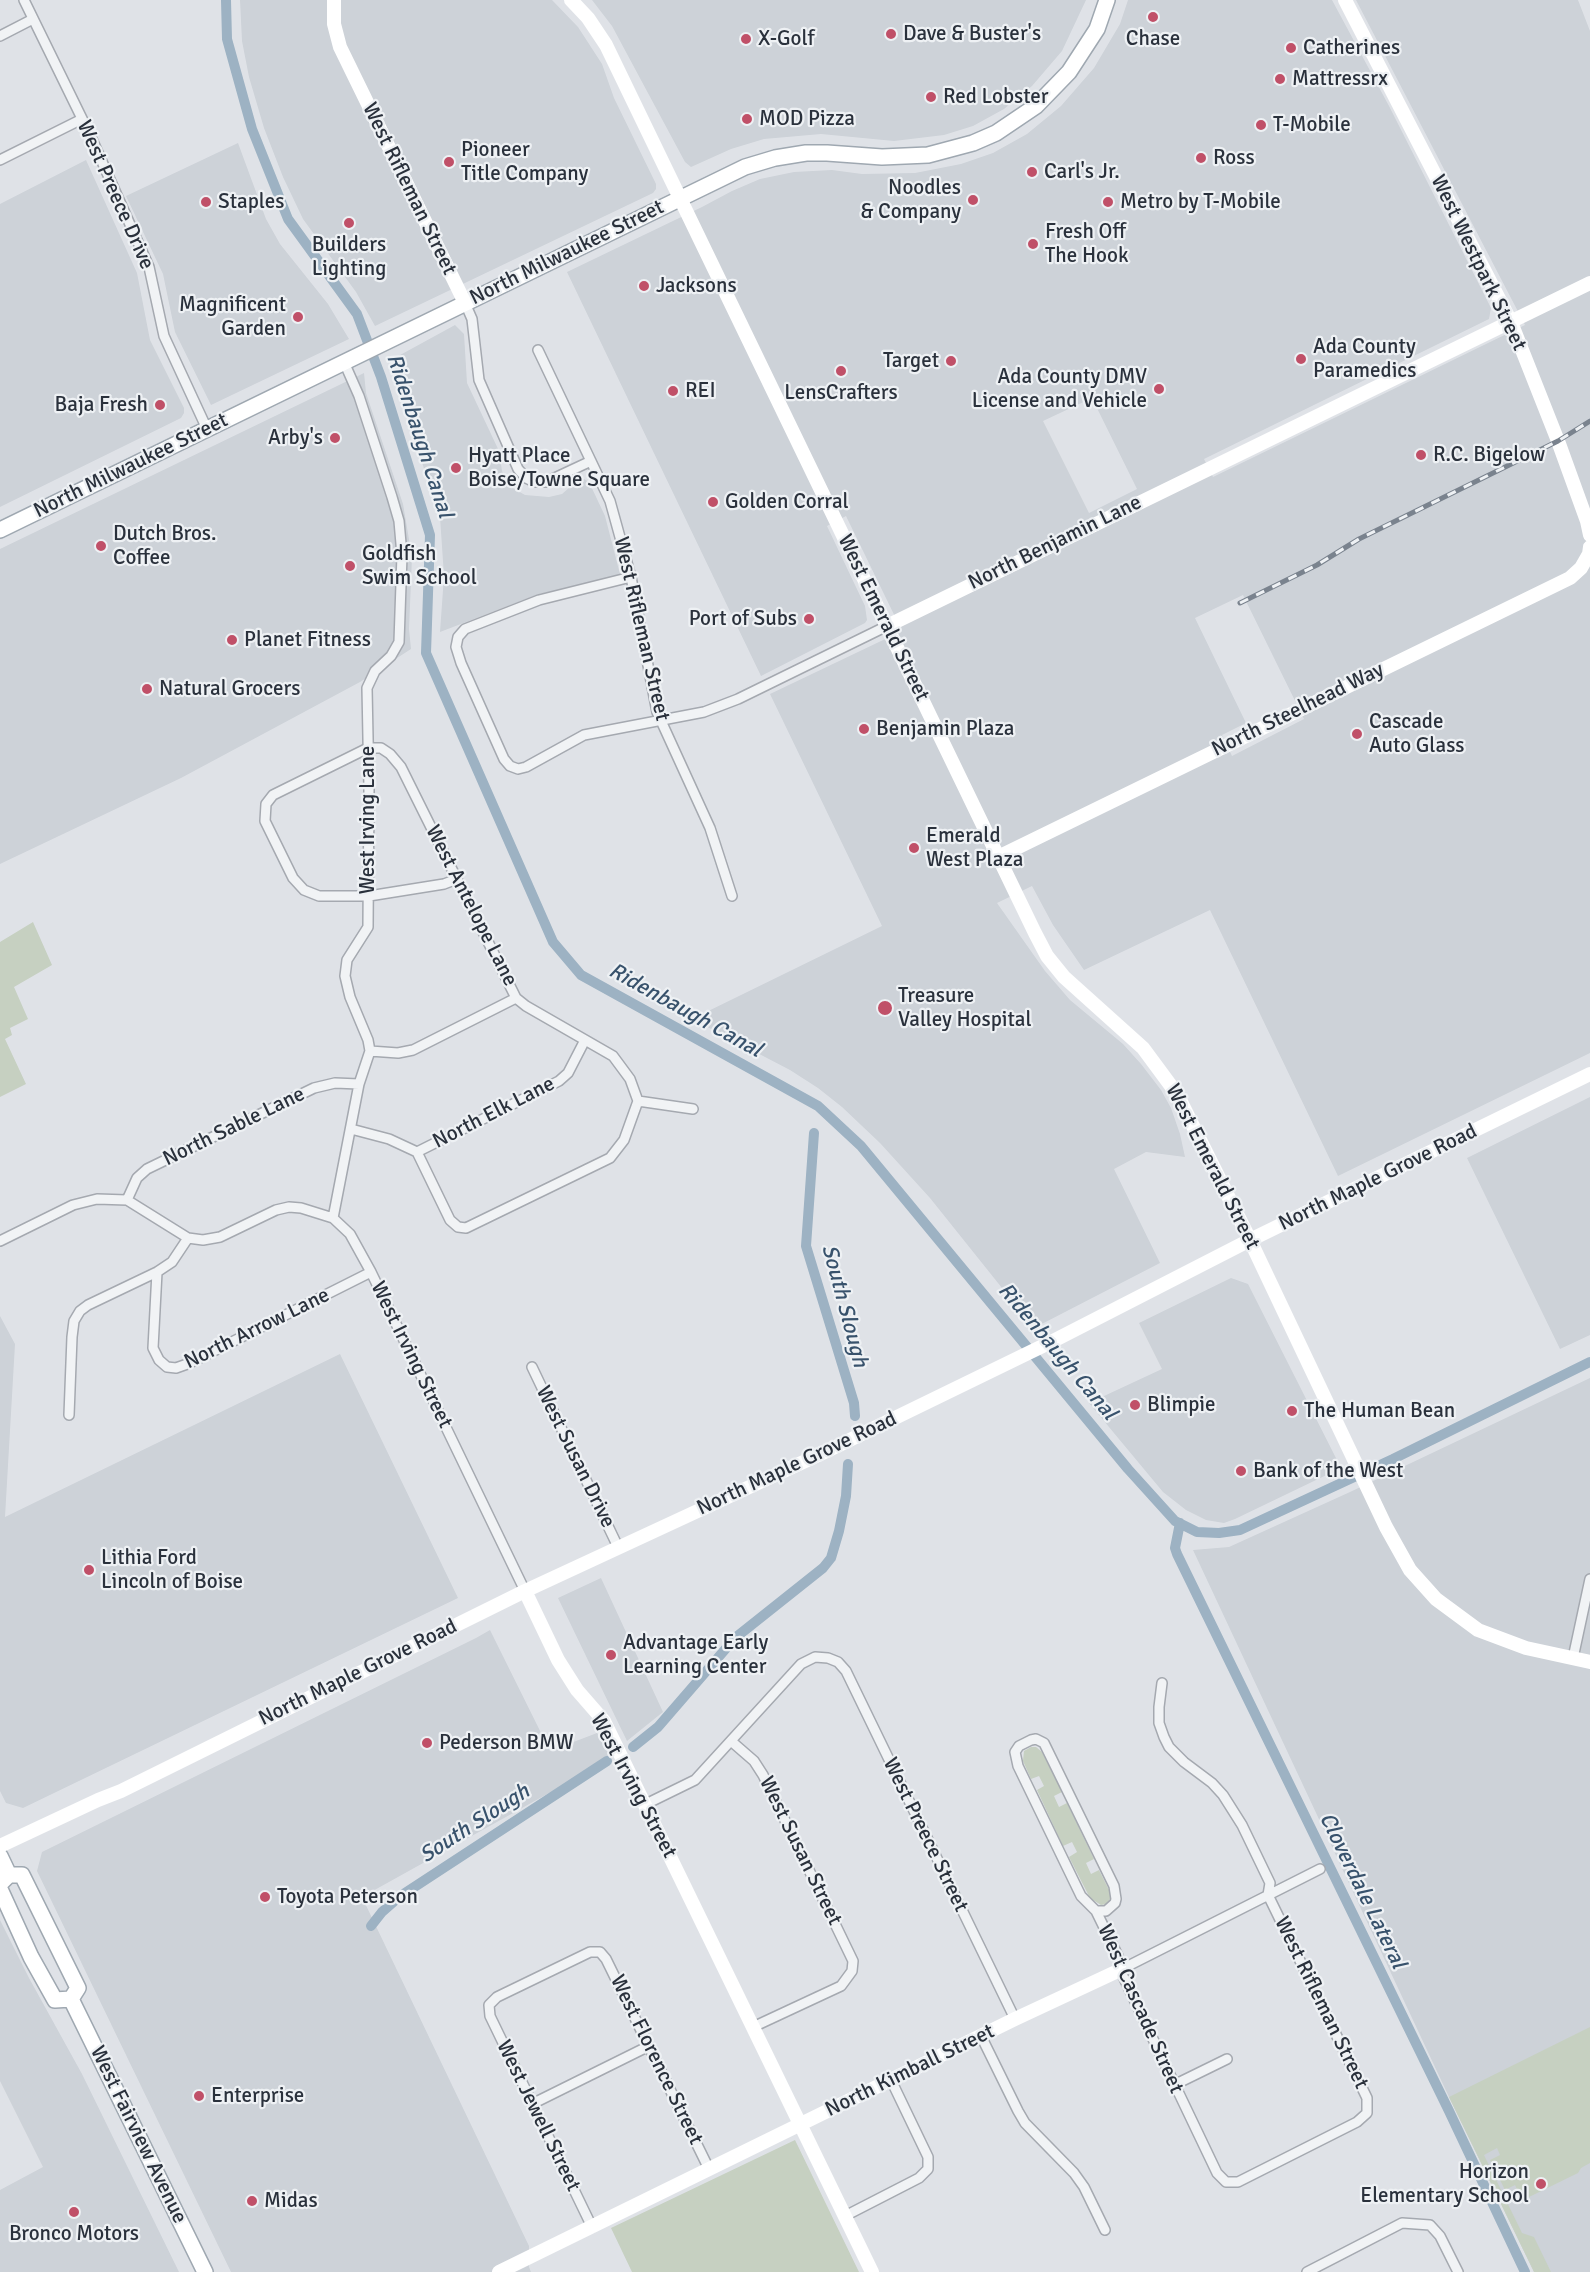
<!DOCTYPE html>
<style>
body{margin:0}
canvas{display:block;background:#dfe2e7}
</style>
<canvas width="1590" height="2272"></canvas>
<script>
const c = document.querySelector('canvas').getContext('2d');
c.lineJoin = 'round';
function fill(path, color) { c.fillStyle = color; c.fill(path, 'evenodd'); }
const poly = rows => new Path2D(rows.map(r => 'M' + r).join(''));
function trace(path, color, width, dash) { c.strokeStyle = color; c.lineWidth = width; c.lineCap = dash ? 'butt' : 'round'; c.setLineDash(dash || []); c.stroke(path); }
function write(font, color, halo, rows, align = 'center') {
  c.font = font + ' Signika,sans-serif'; c.lineWidth = 4.5; c.setLineDash([]); c.textBaseline = 'middle'; c.strokeStyle = halo; c.fillStyle = color; for (const [text, x, y, turn = 0] of rows) {
    c.save(); c.translate(x, y); c.rotate((+turn || 0) * Math.PI / 180); c.textAlign = isNaN(turn) ? turn : align; if (halo) c.strokeText(text, 0, 0); c.fillText(text, 0, 0); c.restore();
  }
}
fill(poly([
 [240,0,552,0,578,27,602,64,614,98,656,184,656,189,653,193,375,326,356,292,303,219,283,177,264,128,249,77,242,41],
 [592,0,1086,0,1062,51,1032,86,1004,109,973,126,944,135,894,141,821,134,764,139,731,149,691,167,685,162,612,26],
 [1128,0,1332,0,1389,106,1491,308,1489,319,1204,459,1213,477,1525,325,1356,0,1578,0,1590,31,1590,1053,1338,1176,1210,910,1084,970,1053,925,1032,886,997,903,1045,971,1070,1000,1123,1044,1141,1064,1161,1090,1171,1108,1180,1134,1185,1157,1146,1152,1114,1169,1160,1263,1034,1328,930,1198,880,1143,842,1107,818,1088,790,1070,692,1019,882,926,770,694,902,631,846,516,827,526,865,606,867,620,865,623,761,676,567,272,702,207,732,191,760,179,794,172,832,170,862,174,915,173,961,164,993,153,1027,134,1061,106,1094,68,1120,24],
 [1092,398,1137,489,1089,513,1043,421],
 [1243,595,1304,719,1232,756,1222,735,1246,723,1195,618],
 [238,143,266,219,280,244,328,304,349,339,211,405,175,332,163,274,126,196],
 [86,160,137,273,150,340,184,408,184,413,181,418,0,507,0,204],
 [455,325,464,334,467,383,499,451,502,471,509,486,525,495,549,497,562,494,578,480,584,479,589,482,605,516,621,578,539,594,440,632,444,576,440,517,403,405,391,360],
 [364,373,366,393,403,504,412,557,409,629,411,649,360,682,181,778,0,864,0,549],
 [1590,1097,1590,1335,1560,1349,1467,1158],
 [1231,1278,1248,1284,1341,1468,1235,1519,1224,1523,1206,1520,1186,1510,1163,1492,1089,1403,1162,1369,1139,1323],
 [0,1316,15,1344,5,1517,340,1354,458,1598,23,1808,6,1803,0,1791],
 [1590,1378,1590,2272,1534,2272,1449,2097,1193,1550,1229,1547,1350,1492],
 [601,1578,663,1712,627,1741,558,1598],
 [490,1630,550,1751,597,1733,612,1758,362,1897,529,2246,529,2267,531,2272,231,2272,37,1871,42,1852,476,1638],
 [0,1920,29,1978,82,2074,179,2272,0,2272,0,2190,43,2167,0,2081]
]), '#cdd2d8');
fill(poly([
 [33,922,52,965,14,987,28,1019,10,1028,12,1035,5,1039,26,1084,0,1097,0,942],
 [1031,1747,1036,1747,1042,1752,1062,1792,1054,1796,1059,1807,1067,1803,1094,1859,1086,1863,1091,1874,1099,1870,1110,1892,1110,1899,1107,1904,1101,1905,1090,1898,1069,1857,1077,1852,1072,1842,1063,1846,1037,1790,1044,1786,1039,1776,1031,1779,1023,1761,1024,1751],
 [1590,2027,1590,2163,1581,2168,1578,2173,1529,2197,1520,2195,1515,2185,1505,2190,1490,2160,1500,2155,1497,2148,1484,2155,1522,2233,1534,2237,1551,2272,1534,2272,1449,2097],
 [795,2140,859,2272,632,2272,611,2228]
]), '#c6d0c1');
trace(poly([
 [226,0,227,39,252,129,288,219,357,314,381,377,430,535,426,653,553,942,581,975,818,1106,861,1146,1128,1469,1175,1521,1197,1532,1219,1533,1240,1530,1393,1459,1590,1362],
 [814,1133,806,1246,854,1403,855,1416],
 [1180,1523,1175,1548,1177,1554,1449,2111,1525,2272],
 [633,1747,658,1727,735,1638,823,1568,831,1558,839,1531,846,1496,848,1464],
 [371,1926,382,1912,399,1897,607,1761]
]), '#9db2c3', 10);
const street = poly([
 [24,0,91,137,149,267,164,336,207,429],
 [0,36,33,19],
 [0,160,82,119],
 [465,303,472,319,479,380,518,469,526,478,534,482,546,482,591,461],
 [538,350,610,501,631,577,657,712,710,828,732,896],
 [344,362,359,396,392,497,399,521,402,555,399,642,391,656,375,671,367,688,369,788,368,927,347,960,345,976,350,997,368,1040,370,1051,359,1084,333,1218,350,1234,371,1272,525,1591],
 [631,577,539,600,465,629,458,637,456,647,461,663,504,759,510,766,518,769,526,767,584,735,704,712,738,699,887,626],
 [457,879,444,884,369,896,319,896,304,890,293,878,265,821,266,804,273,795,368,748,381,748,390,754,401,767,516,998,526,1006,613,1056,630,1079,638,1101],
 [370,1051,398,1053,413,1050,516,998],
 [638,1101,693,1109],
 [351,1129,389,1139,417,1152,450,1220,458,1227,466,1228,610,1158,624,1140,638,1101],
 [417,1152,559,1081,568,1073,585,1040],
 [127,1200,137,1178,147,1169,314,1088,335,1083,359,1084],
 [0,1241,73,1205,97,1199,127,1200,188,1238,203,1240,220,1237,276,1210,289,1207,301,1208,333,1218],
 [157,1272,153,1348,159,1360,167,1367,176,1368,190,1363,371,1272],
 [532,1367,618,1547],
 [69,1415,72,1337,74,1321,80,1311,88,1305,157,1272,172,1262,188,1238],
 [1573,1658,1590,1579],
 [731,1741,754,1761,763,1775,853,1961,852,1971,841,1986,753,2027],
 [646,1804,695,1780,801,1664,815,1657,828,1658,838,1662,846,1671,1015,2019],
 [1096,1911,1106,1911,1115,1903,1116,1899,1114,1886,1044,1743,1036,1739,1031,1740,1019,1746,1015,1752,1018,1766,1081,1896,1096,1911,1118,1956,1120,1970,1217,2173,1226,2182,1238,2182,1357,2122,1367,2113,1367,2098,1268,1895,1270,1883,1242,1825,1223,1795,1212,1783,1184,1762,1169,1747,1164,1737,1159,1723,1159,1707,1162,1683],
 [1120,1970,1320,1869],
 [981,2036,1018,2111,1025,2123,1074,2173,1084,2187,1105,2230],
 [1174,2085,1227,2059],
 [532,2104,649,2046],
 [845,2216,919,2178,928,2169,928,2157,891,2080],
 [592,2227,490,2016,489,2005,497,1997,590,1952,600,1952,606,1959,709,2169],
 [1307,2272,1402,2223,1430,2225,1440,2236,1458,2272]
]);
const primary = poly([
 [0,530,745,167,775,158,806,153,827,153,882,157,928,155,973,143,996,133,1036,106,1069,72,1097,29,1107,0],
 [0,1856,9,1875],
 [0,1884,9,1875,22,1875,78,1988,71,1999],
 [0,1889,31,1957,55,2000,71,1999],
 [71,1999,205,2272]
]);
trace(street, '#a5a9b0', 12);
trace(primary, '#9fa8b1', 18);
trace(street, '#f1f3f5', 9);
trace(poly([
 [334,0,334,24,340,47,465,303],
 [571,0,588,18,606,45,1035,933,1047,956,1064,977,1143,1048,1177,1094,1250,1240,1386,1527,1410,1570,1436,1599,1478,1630,1526,1648,1590,1662],
 [1345,0,1511,322,1558,441,1587,521,1590,535],
 [887,626,1590,283],
 [998,857,1570,578,1581,568,1589,554,1590,547],
 [525,1591,558,1660,577,1690,604,1721,872,2272],
 [0,1846,98,1800,121,1791,525,1591,827,1451,1053,1341,1250,1240,1590,1074],
 [499,2272,1015,2019,1120,1970]
]), '#fff', 14);
trace(primary, '#fff', 15);
const rail = poly([
 [1240,603,1317,565,1359,539,1558,441,1590,421]
]);
trace(rail, '#7a838e', 5);
trace(rail, '#eef1f4', 3, [9]);
for (const [x, y, r, color] of [
 [1153,17,6,"#c05068"],
 [891,34,6,"#c05068"],
 [746,39,6,"#c05068"],
 [1291,48,6,"#c05068"],
 [1280,79,6,"#c05068"],
 [931,97,6,"#c05068"],
 [747,119,6,"#c05068"],
 [1261,125,6,"#c05068"],
 [1201,158,6,"#c05068"],
 [449,162,6,"#c05068"],
 [1032,172,6,"#c05068"],
 [973,200,6,"#c05068"],
 [206,202,6,"#c05068"],
 [1108,202,6,"#c05068"],
 [349,223,6,"#c05068"],
 [1033,244,6,"#c05068"],
 [644,286,6,"#c05068"],
 [298,317,6,"#c05068"],
 [1301,359,6,"#c05068"],
 [951,361,6,"#c05068"],
 [841,371,6,"#c05068"],
 [1159,389,6,"#c05068"],
 [673,391,6,"#c05068"],
 [160,405,6,"#c05068"],
 [335,438,6,"#c05068"],
 [1421,455,6,"#c05068"],
 [456,468,6,"#c05068"],
 [713,502,6,"#c05068"],
 [101,546,6,"#c05068"],
 [350,566,6,"#c05068"],
 [809,619,6,"#c05068"],
 [232,640,6,"#c05068"],
 [147,689,6,"#c05068"],
 [864,729,6,"#c05068"],
 [1357,734,6,"#c05068"],
 [914,848,6,"#c05068"],
 [885,1008,8,"#c05068"],
 [1135,1405,6,"#c05068"],
 [1292,1411,6,"#c05068"],
 [1241,1471,6,"#c05068"],
 [89,1570,6,"#c05068"],
 [611,1655,6,"#c05068"],
 [427,1743,6,"#c05068"],
 [265,1897,6,"#c05068"],
 [199,2096,6,"#c05068"],
 [1541,2184,6,"#c05068"],
 [252,2201,6,"#c05068"],
 [74,2212,6,"#c05068"]
]) { const dot = new Path2D(); dot.arc(x, y, r, 0, 2 * Math.PI); c.fillStyle = color; c.fill(dot); trace(dot, '#eef1f4', 2); }
write('21px', '#2a313c', '#eef1f4', [
 ["Dave & Buster's",903,34],
 ["X-Golf",758,39],
 ["Chase",1153,39,"center"],
 ["Catherines",1303,48],
 ["Mattressrx",1292,79],
 ["Red Lobster",943,97],
 ["MOD Pizza",759,119],
 ["T-Mobile",1273,125],
 ["Pioneer",461,150],
 ["Title Company",461,174],
 ["Ross",1213,158],
 ["Carl's Jr.",1044,172],
 ["Noodles",961,188,"right"],
 ["& Company",961,212,"right"],
 ["Staples",218,202],
 ["Metro by T-Mobile",1120,202],
 ["Fresh Off",1045,232],
 ["The Hook",1045,256],
 ["Builders",349,245,"center"],
 ["Lighting",349,269,"center"],
 ["Jacksons",656,286],
 ["Magnificent",286,305,"right"],
 ["Garden",286,329,"right"],
 ["Ada County",1313,347],
 ["Paramedics",1313,371],
 ["Target",939,361,"right"],
 ["Ada County DMV",1147,377,"right"],
 ["License and Vehicle",1147,401,"right"],
 ["REI",685,391],
 ["LensCrafters",841,393,"center"],
 ["Baja Fresh",148,405,"right"],
 ["Arby's",323,438,"right"],
 ["R.C. Bigelow",1433,455],
 ["Hyatt Place",468,456],
 ["Boise/Towne Square",468,480],
 ["Golden Corral",725,502],
 ["Dutch Bros.",113,534],
 ["Coffee",113,558],
 ["Goldfish",362,554],
 ["Swim School",362,578],
 ["Port of Subs",797,619,"right"],
 ["Planet Fitness",244,640],
 ["Natural Grocers",159,689],
 ["Cascade",1369,722],
 ["Auto Glass",1369,746],
 ["Benjamin Plaza",876,729],
 ["Emerald",926,836],
 ["West Plaza",926,860],
 ["Treasure",898,996],
 ["Valley Hospital",898,1020],
 ["Blimpie",1147,1405],
 ["The Human Bean",1304,1411],
 ["Bank of the West",1253,1471],
 ["Lithia Ford",101,1558],
 ["Lincoln of Boise",101,1582],
 ["Advantage Early",623,1643],
 ["Learning Center",623,1667],
 ["Pederson BMW",439,1743],
 ["Toyota Peterson",277,1897],
 ["Enterprise",211,2096],
 ["Horizon",1529,2172,"right"],
 ["Elementary School",1529,2196,"right"],
 ["Midas",264,2201],
 ["Bronco Motors",74,2234,"center"]
], 'left');
write('21px', '#2a313c', '#eef1f4', [
 ["West Rifleman Street",409,189,64],
 ["West Preece Drive",115,195,66],
 ["North Milwaukee Street",567,253,-26],
 ["West Westpark Street",1478,263,64],
 ["North Milwaukee Street",131,466,-26],
 ["North Benjamin Lane",1055,543,-26],
 ["West Emerald Street",883,618,64],
 ["West Rifleman Street",641,629,77],
 ["North Steelhead Way",1298,710,-26],
 ["West Irving Lane",368,820,-90],
 ["West Antelope Lane",471,906,63],
 ["North Elk Lane",494,1113,-27],
 ["North Sable Lane",234,1127,-26],
 ["West Emerald Street",1212,1167,63],
 ["North Maple Grove Road",1378,1178,-26],
 ["North Arrow Lane",257,1329,-26],
 ["West Irving Street",411,1355,64],
 ["West Susan Drive",575,1457,64],
 ["North Maple Grove Road",797,1464,-25],
 ["North Maple Grove Road",358,1673,-26],
 ["West Irving Street",633,1786,62],
 ["West Preece Street",925,1835,64],
 ["West Susan Street",800,1851,64],
 ["West Rifleman Street",1321,2003,64],
 ["West Cascade Street",1140,2009,66],
 ["West Florence Street",656,2060,64],
 ["North Kimball Street",910,2071,-26],
 ["West Jewell Street",538,2116,64],
 ["West Fairview Avenue",138,2135,64]
]);
write('italic 22px', '#38526c', '#eef1f4', [
 ["Ridenbaugh Canal",419,436,72],
 ["Ridenbaugh Canal",685,1011,29],
 ["South Slough",844,1306,75],
 ["Ridenbaugh Canal",1057,1352,50],
 ["South Slough",475,1824,-33],
 ["Cloverdale Lateral",1362,1891,64]
]);
</script>
